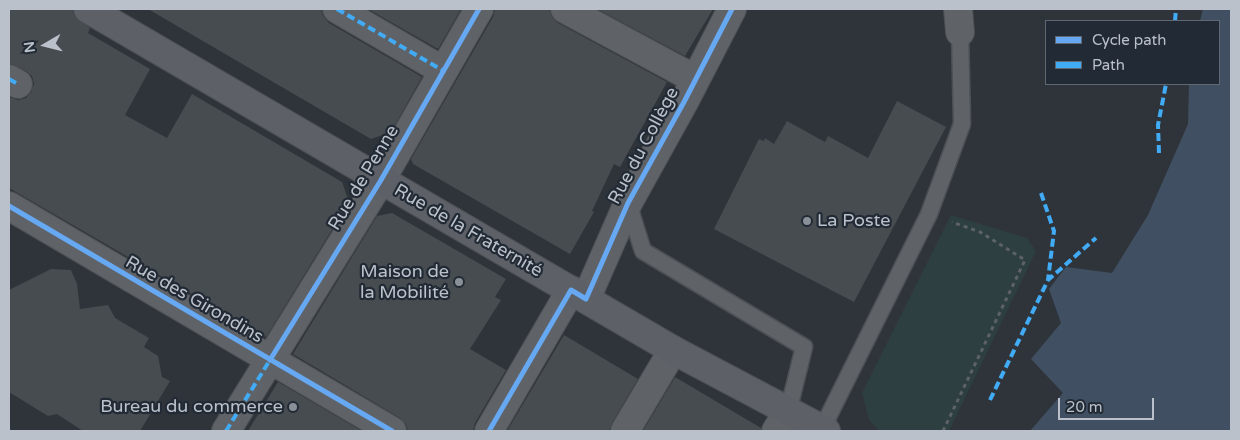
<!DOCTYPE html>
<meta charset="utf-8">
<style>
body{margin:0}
#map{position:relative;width:1240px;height:440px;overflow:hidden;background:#2f343a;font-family:"Varela Round",sans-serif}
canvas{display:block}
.frame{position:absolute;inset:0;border:10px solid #bac1ca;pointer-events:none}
.legend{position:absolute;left:1045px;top:20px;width:175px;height:65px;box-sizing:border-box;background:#222b35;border:1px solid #5f6771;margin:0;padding:6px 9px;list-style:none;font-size:15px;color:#bac1ca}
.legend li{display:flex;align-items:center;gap:10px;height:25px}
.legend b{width:25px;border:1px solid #5f6771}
.north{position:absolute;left:20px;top:20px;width:50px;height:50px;-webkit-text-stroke:4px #222b35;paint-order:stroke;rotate:262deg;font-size:14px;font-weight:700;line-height:20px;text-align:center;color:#bac1ca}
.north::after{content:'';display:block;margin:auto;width:18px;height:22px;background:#bac1ca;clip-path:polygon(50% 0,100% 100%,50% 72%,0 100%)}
.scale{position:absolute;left:1058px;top:398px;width:96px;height:22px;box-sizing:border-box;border:2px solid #bac1ca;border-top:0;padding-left:6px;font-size:15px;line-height:18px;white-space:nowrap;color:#bac1ca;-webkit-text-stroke:4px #222b35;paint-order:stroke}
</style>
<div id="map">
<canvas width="1240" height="440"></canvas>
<div class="frame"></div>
<ul class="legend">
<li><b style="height:6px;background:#66a8f1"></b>Cycle path</li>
<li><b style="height:6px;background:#42abf6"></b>Path</li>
</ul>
<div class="north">N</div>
<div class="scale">20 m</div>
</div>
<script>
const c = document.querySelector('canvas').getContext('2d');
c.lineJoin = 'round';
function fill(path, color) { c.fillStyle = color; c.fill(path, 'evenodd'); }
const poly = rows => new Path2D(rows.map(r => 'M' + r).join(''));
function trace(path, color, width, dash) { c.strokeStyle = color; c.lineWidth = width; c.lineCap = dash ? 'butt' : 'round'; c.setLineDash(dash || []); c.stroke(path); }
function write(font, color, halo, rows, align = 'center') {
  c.font = font + ' "Varela Round",sans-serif'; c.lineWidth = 4.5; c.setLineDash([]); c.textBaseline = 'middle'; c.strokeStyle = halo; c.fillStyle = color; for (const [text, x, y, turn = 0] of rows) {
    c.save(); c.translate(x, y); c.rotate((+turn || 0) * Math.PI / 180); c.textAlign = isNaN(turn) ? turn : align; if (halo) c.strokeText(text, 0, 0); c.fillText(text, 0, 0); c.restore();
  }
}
fill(poly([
 [951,215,1027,238,1036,251,949,431,880,431,869,420,862,393]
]), '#2d3f40');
fill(poly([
 [1203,9,1231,9,1231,431,1030,431,1063,393,1031,359,1061,323,1049,289,1066,267,1112,273,1148,215,1188,124,1189,84,1219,84,1219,21,1200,21]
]), '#405062');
fill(poly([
 [9,9,72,9,75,17,90,28,88,33,150,69,125,115,167,138,192,94,342,182,349,202,266,337,9,188,9,97,18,100,26,98,31,92,34,84,32,76,26,71,9,63],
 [148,9,321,9,323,16,329,23,422,77,391,132,371,139],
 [368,9,461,9,438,49],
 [495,9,549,9,552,17,558,23,667,82,620,167,614,164,592,211,594,212,570,254,413,164,411,159,493,17],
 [597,9,713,9,685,56],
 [897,101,946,127,854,302,714,229,759,139,764,141,765,138,774,144,787,121,825,142,828,136,868,158],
 [392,213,506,279,495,297,501,300,470,349,506,370,475,423,473,431,408,431,406,424,400,418,293,354,377,216],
 [51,269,71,270,77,284,80,309,108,305,115,318,149,338,144,347,158,356,162,377,170,381,140,431,83,431,57,414,48,416,9,392,9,290],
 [564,335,638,379,612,423,609,431,507,431],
 [675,377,761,428,761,431,643,431],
 [278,382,362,431,248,431]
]), '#474c51');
const lane = poly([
 [628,203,643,251,804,347,788,412],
 [822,429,929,214,962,124,960,32]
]);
const street = poly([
 [337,9,442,70],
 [565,9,695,79],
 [958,9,960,32],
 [9,79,18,84],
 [9,206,392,431],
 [586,299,628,203,684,102,732,9],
 [226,431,381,180,479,9],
 [489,431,571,290],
 [625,431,673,350],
 [776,431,788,412]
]);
const secondary = poly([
 [88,9,673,350,826,431]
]);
trace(lane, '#4c5055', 19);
trace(street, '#4c5055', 30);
trace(secondary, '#4c5055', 30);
trace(poly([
 [943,431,1025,260,980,232,952,222]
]), '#5d6266', 3, [4, 4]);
trace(lane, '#5f6368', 16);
trace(street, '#5f6368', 28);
trace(secondary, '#5d6167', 28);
trace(poly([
 [337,9,442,70],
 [1175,21,1176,9],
 [9,79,18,84],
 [1159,153,1158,125,1166,84],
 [1041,193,1054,231,1048,280],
 [990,400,1048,280,1096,238],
 [226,431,270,360]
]), '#42abf6', 4, [8, 4]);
trace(poly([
 [9,206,392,431],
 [270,360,381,180,479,9],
 [489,431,571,290,586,299,628,203,684,102,732,9]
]), '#66a8f1', 5);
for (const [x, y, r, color] of [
 [807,221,5,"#899098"],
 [459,282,5,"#899098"],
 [293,407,5,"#899098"]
]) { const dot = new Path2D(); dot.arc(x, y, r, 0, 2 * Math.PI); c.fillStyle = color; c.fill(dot); trace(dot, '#222b35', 2); }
write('18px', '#bac1ca', '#222b35', [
 ["Rue du Collège",644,146,-62],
 ["Rue de Penne",364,178,-59],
 ["Rue de la Fraternité",468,231,30],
 ["Rue des Girondins",194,300,30]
]);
write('18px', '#bac1ca', '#222b35', [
 ["La Poste",817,221,"left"],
 ["Maison de",449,272],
 ["la Mobilité",449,293],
 ["Bureau du commerce",283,407]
], 'right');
</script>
